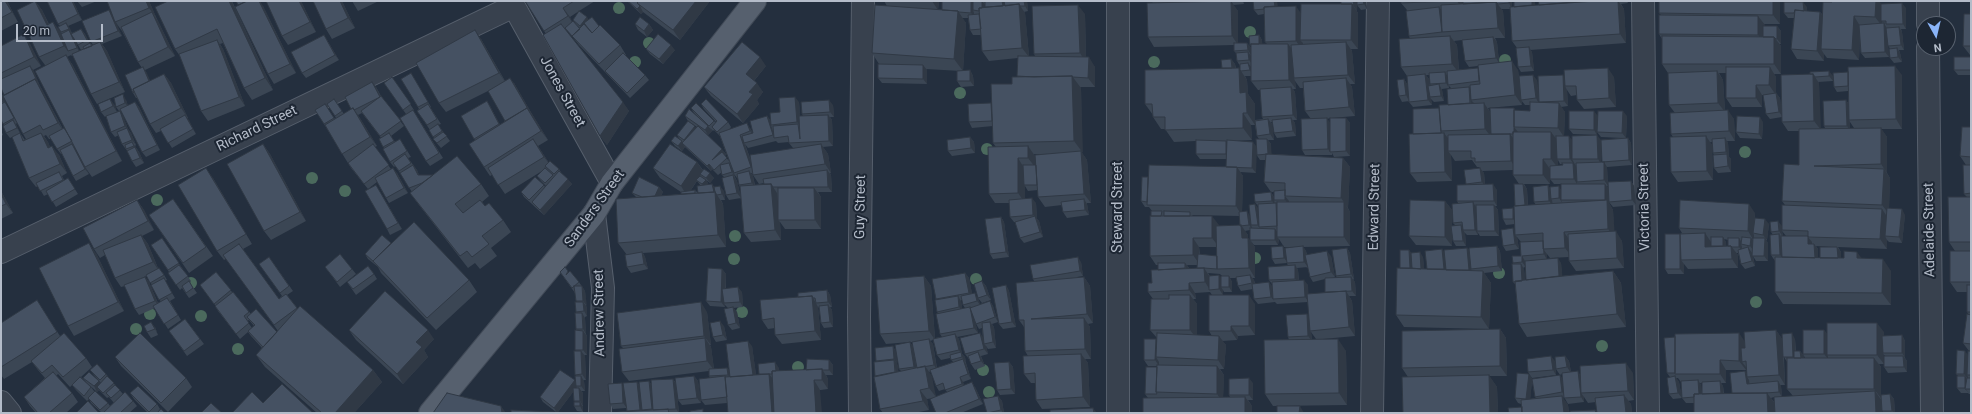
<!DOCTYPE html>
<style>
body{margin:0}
#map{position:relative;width:1972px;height:414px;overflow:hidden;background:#242f3e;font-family:Roboto,sans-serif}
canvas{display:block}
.frame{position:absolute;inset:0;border:2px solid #b4bcc9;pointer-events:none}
.north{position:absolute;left:1916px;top:16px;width:40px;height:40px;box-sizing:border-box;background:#1d2633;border:1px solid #59626f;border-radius:50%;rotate:172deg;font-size:11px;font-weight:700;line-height:16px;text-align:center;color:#b4bcc9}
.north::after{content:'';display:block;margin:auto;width:14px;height:18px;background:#8ab4f8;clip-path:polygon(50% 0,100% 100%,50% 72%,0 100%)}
.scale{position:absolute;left:16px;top:24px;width:87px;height:18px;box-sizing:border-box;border:2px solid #b4bcc9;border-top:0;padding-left:5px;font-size:12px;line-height:14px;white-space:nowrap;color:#b4bcc9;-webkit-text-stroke:3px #1d2633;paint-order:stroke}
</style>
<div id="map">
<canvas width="1972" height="414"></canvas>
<div class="frame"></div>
<div class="north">N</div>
<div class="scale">20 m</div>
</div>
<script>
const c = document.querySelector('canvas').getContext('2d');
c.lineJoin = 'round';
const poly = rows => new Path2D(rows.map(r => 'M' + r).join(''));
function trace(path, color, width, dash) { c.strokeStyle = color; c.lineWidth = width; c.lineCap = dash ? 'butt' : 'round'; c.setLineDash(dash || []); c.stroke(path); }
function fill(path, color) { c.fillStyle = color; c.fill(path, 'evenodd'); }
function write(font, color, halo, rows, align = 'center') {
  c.font = font + ' Roboto,sans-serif'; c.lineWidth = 4; c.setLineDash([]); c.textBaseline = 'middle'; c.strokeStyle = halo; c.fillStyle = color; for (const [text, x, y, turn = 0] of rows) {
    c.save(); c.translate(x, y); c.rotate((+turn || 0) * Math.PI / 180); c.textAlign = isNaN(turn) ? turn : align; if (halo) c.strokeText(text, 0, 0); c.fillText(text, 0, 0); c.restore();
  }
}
const minor = poly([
 [511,1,612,183],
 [1118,1,1118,413],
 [1643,1,1648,413],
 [1928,1,1928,24],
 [1928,48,1932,413],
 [594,214,603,288,600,413],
 [1,252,514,6],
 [1,402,10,413],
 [860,413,859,317,863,1],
 [1372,413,1378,1]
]);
const primary = poly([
 [430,413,594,214,612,183,755,1]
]);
trace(minor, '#565f6c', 24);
trace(primary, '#414a57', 24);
trace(minor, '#38414e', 22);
trace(primary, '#56606e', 22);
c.fillStyle = '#4b6a5d';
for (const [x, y] of [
 [619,8],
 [1250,32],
 [649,43],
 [1505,60],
 [635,62],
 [1154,62],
 [960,93],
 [987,149],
 [1745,152],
 [312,178],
 [345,191],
 [157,200],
 [735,236],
 [1255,258],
 [734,259],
 [1499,273],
 [976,279],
 [191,283],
 [1756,302],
 [742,312],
 [150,314],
 [201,316],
 [136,329],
 [1602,346],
 [238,349],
 [798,367],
 [983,370],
 [989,392]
]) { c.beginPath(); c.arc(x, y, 6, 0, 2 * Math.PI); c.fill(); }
fill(poly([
 [1,1,7,1,18,22,1,31],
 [35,1,42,10,49,24,60,31,63,38,62,34,58,27,60,26,58,24,47,1,73,1,82,20,68,26,72,33,81,29,85,34,90,44,90,43,92,45,93,45,91,42,109,10,112,14,149,1,156,17,158,21,175,56,145,70,150,81,164,74,171,83,188,118,187,118,196,134,172,148,161,131,156,133,150,124,137,98,136,98,133,93,142,68,138,62,122,31,116,23,122,36,102,44,107,51,125,92,97,104,91,94,73,56,72,56,70,54,71,55,67,57,72,64,122,161,92,177,85,167,75,147,74,147,89,174,76,181,73,176,62,154,61,154,57,149,51,139,49,139,46,135,44,136,48,142,50,147,59,155,67,173,62,176,64,180,71,183,78,194,56,207,48,194,44,196,38,186,36,187,29,178,12,137,10,138,6,133,4,125,1,120,1,92,7,106,16,121,1,88,1,46,30,44,41,66,33,70,40,86,63,129,66,131,45,65,39,57],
 [75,40,81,50,84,49,79,51],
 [17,123,23,134,26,139,25,140,20,133,16,135,20,133,16,124],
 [77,1,97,1,82,7],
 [168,1,232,1,273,90,252,100,244,88,223,43,220,44,223,49,245,106,208,121,201,111,180,56,175,49],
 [266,1,301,1,316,32,288,45,282,36],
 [313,1,342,1,355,28,332,39,326,29],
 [352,1,379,1,358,11],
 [525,1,595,1,579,11,587,17,588,20,599,26,620,45,626,55,625,55,645,75,649,80,630,98,579,45,567,30,566,30,629,111,607,145,600,136,546,34],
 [579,11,573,20,576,25,580,28,580,29,572,22,570,17],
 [627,1,710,1,680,40,643,12,641,14],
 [884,1,939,1,938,10,942,10,942,1,1004,1,1004,3,1004,1,1027,1,1028,11,1024,12,1025,13,1029,56,1035,56,1034,54,1085,14,1086,57,1095,67,1095,87,1080,87,1081,88,1082,153,1087,160,1091,203,1087,203,1087,204,1089,215,1067,218,1063,212,1062,205,1045,207,1038,197,1038,190,1028,191,1025,186,1025,199,1036,203,1037,219,1039,221,1043,237,1024,243,1020,238,1016,222,1014,222,1010,217,1009,203,995,203,989,194,996,147,993,143,993,126,972,128,969,122,991,103,992,105,1018,77,1017,76,1018,58,989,61,982,51,981,35,973,35,970,30,968,18,962,18,966,23,963,71,970,70,973,76,974,86,961,87,957,81,961,71,926,69,927,70,927,84,882,83,878,78,879,64,872,53,887,6],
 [1034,154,1040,154,1036,165,1035,165,1035,156],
 [1151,1,1243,1,1244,4,1233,5,1238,11,1238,43,1247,43,1251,48,1259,35,1262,40,1262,44,1267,44,1265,42,1264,14,1258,15,1254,10,1278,6,1300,13,1341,4,1366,1,1367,9,1361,10,1357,5,1357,11,1356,10,1358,13,1358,49,1351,49,1352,51,1355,84,1350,84,1352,87,1355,116,1332,118,1346,118,1350,123,1350,156,1334,157,1332,153,1332,155,1305,155,1302,150,1311,119,1305,111,1303,88,1300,88,1295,81,1296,89,1293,89,1295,92,1297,120,1293,120,1295,123,1296,136,1277,138,1274,133,1273,122,1271,122,1272,124,1274,140,1268,140,1271,144,1271,154,1343,158,1350,167,1348,208,1350,212,1350,246,1303,247,1306,251,1307,255,1331,256,1335,277,1333,278,1337,278,1336,276,1347,248,1350,253,1354,279,1353,280,1355,282,1356,296,1349,296,1352,301,1355,336,1323,339,1346,351,1347,405,1273,406,1265,394,1289,340,1288,337,1307,314,1309,317,1308,302,1277,304,1275,302,1258,304,1254,299,1253,289,1241,291,1238,286,1236,278,1230,278,1232,282,1232,292,1224,292,1223,290,1223,295,1213,295,1255,304,1255,335,1238,336,1237,340,1222,341,1226,345,1224,369,1220,369,1224,375,1223,397,1230,397,1229,395,1253,383,1253,400,1248,400,1252,406,1148,398,1145,394,1157,367,1157,366,1148,366,1144,360,1156,340,1157,338,1150,330,1153,299,1148,292,1152,283,1158,270,1158,265,1156,265,1150,256,1151,216,1152,211,1149,207,1145,207,1141,201,1148,177,1226,167,1227,159,1200,159,1196,154,1196,141,1174,142,1165,129,1161,129,1153,117,1153,115,1145,104,1222,68,1231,59,1235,64,1236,68,1239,68,1240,70,1240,66,1237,61,1236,53,1234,51,1234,45,1154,47,1148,37,1153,3],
 [1245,76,1251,76,1251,81,1258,90,1260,90,1262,117,1263,119,1255,120,1255,104,1248,94,1247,80],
 [1330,118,1330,123,1327,119],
 [1251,125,1255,125,1257,136,1259,139,1256,146,1233,141,1252,140],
 [1256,154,1260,160,1265,160,1264,182,1271,192,1274,192,1274,197,1271,192,1255,202,1258,206,1258,208,1250,216,1242,212,1243,176,1240,172,1256,173],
 [1192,215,1239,216,1240,225,1219,226,1193,216],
 [1250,230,1250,240,1254,245,1278,245,1279,239,1284,247,1297,247,1286,249,1272,259,1275,264,1287,263,1288,266,1269,280,1272,284,1272,286,1255,283,1254,280,1252,278,1255,278,1255,247,1248,238,1248,235,1245,231],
 [1199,247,1217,247,1217,256,1200,254],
 [1307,264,1310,277,1313,282,1325,279,1325,293,1308,294,1308,285,1299,280,1298,270,1297,268,1308,267],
 [1187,265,1197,265,1197,268,1189,268],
 [1208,273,1220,274,1222,276,1221,278,1210,276],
 [1210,292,1212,295,1209,331,1212,336,1197,335,1197,304,1193,299,1196,299,1195,293],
 [1311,332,1316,339,1312,340],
 [1401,1,1512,1,1512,7,1514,7,1514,1,1535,1,1535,5,1539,5,1538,1,1627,1,1628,3,1621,4,1624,9,1626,43,1530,50,1532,52,1534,71,1521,72,1518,67,1517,48,1512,41,1510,9,1501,9,1503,11,1505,38,1495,38,1497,42,1499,62,1518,70,1522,105,1488,108,1490,112,1514,108,1516,111,1530,111,1530,105,1525,105,1521,100,1537,80,1539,102,1563,75,1564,77,1614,77,1616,107,1584,109,1577,100,1577,95,1571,96,1567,90,1568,106,1561,107,1565,112,1564,136,1572,140,1601,140,1622,138,1601,137,1597,132,1627,116,1626,138,1628,138,1631,143,1632,165,1607,167,1608,186,1607,186,1609,189,1631,181,1634,186,1636,205,1613,207,1609,202,1609,192,1609,203,1613,210,1614,232,1622,241,1624,268,1576,271,1569,261,1569,257,1550,258,1547,254,1547,259,1561,263,1562,276,1613,271,1621,283,1626,327,1527,337,1519,324,1515,284,1513,282,1513,263,1521,256,1521,242,1517,237,1519,249,1506,251,1503,246,1515,231,1515,224,1506,225,1503,219,1514,210,1519,184,1513,175,1513,170,1482,171,1484,173,1485,184,1497,190,1497,206,1495,206,1498,210,1499,236,1480,236,1478,233,1478,235,1467,235,1465,233,1466,246,1456,246,1453,241,1452,232,1452,246,1416,245,1409,236,1445,201,1452,210,1452,226,1456,226,1453,223,1458,203,1457,201,1466,185,1466,184,1480,168,1479,167,1477,167,1472,160,1455,161,1451,155,1452,181,1417,182,1410,173,1413,134,1439,108,1448,105,1451,88,1449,86,1449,88,1442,89,1442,90,1444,101,1434,102,1431,99,1432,105,1413,107,1409,102,1407,76,1401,67,1410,39,1409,36,1407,10,1401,3],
 [1462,40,1465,61,1469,67,1478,66,1478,68,1459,70,1457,45,1454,41],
 [1426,75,1430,75,1430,84,1431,86,1430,86,1429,79],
 [1601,140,1602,162,1601,162],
 [1558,160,1560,164,1562,164,1563,165,1558,166],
 [1550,169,1550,179,1554,184,1561,184,1561,189,1550,189,1548,185,1534,202,1536,205,1528,205,1527,189,1524,184,1550,184],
 [1525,267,1527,280,1525,280,1524,269,1523,268],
 [1659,1,1780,1,1780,24,1764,24,1765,26,1777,26,1781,31,1781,44,1779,44,1781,46,1781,74,1774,74,1776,77,1776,93,1780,98,1781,108,1781,75,1833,76,1833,81,1818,82,1819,83,1820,128,1825,128,1824,126,1846,100,1848,103,1848,91,1837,92,1834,87,1902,75,1902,129,1881,129,1887,137,1887,173,1890,178,1889,208,1905,215,1902,243,1889,242,1887,240,1887,249,1838,247,1841,252,1841,258,1862,258,1891,271,1891,305,1783,304,1775,292,1775,261,1771,255,1773,235,1771,232,1782,226,1785,205,1782,201,1799,165,1799,131,1788,131,1782,122,1782,117,1770,119,1766,114,1764,95,1762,95,1762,107,1732,107,1726,98,1726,73,1719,73,1723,80,1725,110,1734,119,1735,141,1727,141,1728,143,1729,157,1731,159,1731,172,1718,173,1714,168,1714,155,1713,153,1712,142,1710,142,1712,145,1713,180,1678,182,1671,172,1673,137,1671,134,1675,113,1669,105,1668,73,1662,64,1662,39,1659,34,1661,15,1659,13],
 [1850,122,1854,128,1850,128],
 [1782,231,1786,236,1783,236],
 [1816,246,1831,247,1820,258,1818,258,1818,249],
 [1971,1,1971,55,1970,55,1963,46,1970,14],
 [1881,4,1906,8,1906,29,1901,29,1902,32,1904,50,1899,50,1900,53,1902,62,1894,63,1890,58,1890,49,1888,45,1889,57,1865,58,1861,53,1860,34,1859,60,1827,58,1824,54,1824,61,1797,59,1791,49,1794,18,1788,18,1784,13,1807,7,1807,11,1820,12,1823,15],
 [238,5,263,6,296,73,274,84,268,74],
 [635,24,649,24,653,30,647,37,638,30],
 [324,35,339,60,306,78,302,73],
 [481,39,505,81,514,83,532,114,548,140,538,146,549,163,559,169,562,174,572,184,544,215,535,207,533,205,524,197,521,192,544,185,545,187,546,186,541,181,537,176,542,171,505,194,492,175,490,176,484,167,475,140,461,116,487,101,490,106,500,125,505,121,490,90,446,112,439,103],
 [646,49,675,50,663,64,650,54],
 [1971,57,1971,75,1958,75,1954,70],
 [766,66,754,81,763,92,757,100,759,104,743,123,711,96,704,87],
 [392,77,414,110,413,110,443,158,430,166,426,161,406,114,384,83],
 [414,78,431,107,430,107,441,124,438,125,450,141,441,148,433,139,434,138,429,130,430,130,417,111,419,109,401,79],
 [1404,79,1407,84,1409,101,1402,102,1399,96],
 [376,87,381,96,404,126,391,136,395,142,403,144,411,157,408,158,417,170,419,175,481,184,489,196,482,202,485,206,503,220,511,232,491,248,497,256,480,269,475,263,468,268,419,205,410,193,412,192,400,173,395,166,394,167,390,162,384,148,379,139,381,138,362,113,358,115,377,146,375,147,391,169,397,173,408,193,389,203,386,198,377,182,368,189,351,168,324,124,328,109,335,119,336,118,327,104,334,99,344,114,351,109],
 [126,100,128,106,135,102,139,107,160,150,146,157,142,152,121,111,120,112,123,116,128,129,131,133,136,145,135,146,139,152,144,163,136,167,132,161,128,152,122,144,119,135,115,137,111,132,106,116,105,117,101,112,114,104,117,112,107,116,119,111,116,107],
 [799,102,800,116,803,116,802,114,833,105,834,117,830,117,832,120,833,146,823,147,828,154,831,173,830,173,831,175,832,192,818,192,821,197,821,229,785,229,780,222,781,240,751,242,744,233,740,187,739,185,738,178,737,178,734,174,735,177,737,181,741,198,729,200,726,195,724,177,722,175,722,172,718,175,712,169,711,171,685,147,682,151,675,146,671,141,680,140,677,135,697,127,688,121,685,116,702,121,694,113,691,108,714,121,716,123,716,122,704,109,701,104,728,122,731,127,729,130,750,128,753,133,767,116,771,121,780,112],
 [710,128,713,131,714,130,720,136,729,161,725,156,726,154,704,132,708,135,712,131],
 [776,141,778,143,789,142,789,143,793,148,796,148,750,158,745,144,748,148],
 [751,173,752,173,753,175,759,184,764,183,764,184,755,185,753,176],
 [1598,116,1597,135,1573,134,1569,129],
 [1763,122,1762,139,1740,138,1736,132],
 [1971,127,1971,394,1969,394,1968,393,1961,393,1957,388,1958,376,1956,374,1968,355,1969,351,1963,343,1969,315,1967,312,1967,292,1957,292,1950,282,1955,251,1949,242,1967,197,1964,194,1966,165,1960,156],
 [1,130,3,135,1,136],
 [970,137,974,142,975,153,952,156,948,151],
 [263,144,270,154,306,221,271,240,264,231],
 [697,162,703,170,714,178,710,183,706,180,709,185,712,184,714,187,724,191,725,200,721,200,723,204,726,247,643,253,645,257,648,269,631,273,627,267,627,255,618,243,636,197,632,193,659,187,663,192,661,196,681,194,681,192,660,178,653,168],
 [697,181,701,186,698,193,695,190,691,190],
 [213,178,252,244,243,249,279,299,282,296,259,264,269,257,293,291,287,295,298,309,373,370,382,382,354,413,317,413,265,367,256,355,262,348,251,336,248,332,240,339,218,311,215,305,200,285,216,272,232,292,233,292,251,314,277,332,278,331,226,259,224,260,217,251],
 [249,320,254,326,252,328,247,321],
 [379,190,402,229,390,235,387,229],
 [1,191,13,213,1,219],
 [173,199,213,256,189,273,149,215],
 [137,200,144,210,154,230,142,236,148,244,158,268,163,273,167,280,165,281,175,298,170,301,181,320,168,329,155,308,139,315,135,309,125,286,121,287,115,278,105,255,100,258,94,249],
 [147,276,152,285,151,285,161,302,158,303,149,282,145,277,141,278],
 [1755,213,1755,218,1769,224,1767,240,1766,240,1768,243,1768,261,1756,261,1753,256,1755,266,1745,269,1741,264,1738,253,1736,253,1738,255,1738,268,1688,269,1684,264,1684,274,1668,274,1665,269,1680,234,1682,233,1679,228],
 [1724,239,1728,240,1728,246,1726,246,1726,242],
 [1001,217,1004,222,1009,257,993,259,990,254],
 [162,238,182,268,191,281,190,283,197,293,189,298,182,288,180,290,168,273,169,272,151,245],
 [391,243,469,280,477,292,436,330,381,273,378,267,368,259,365,254],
 [1497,246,1500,251,1502,271,1484,273,1491,283,1489,329,1404,327,1396,315,1400,268,1409,250,1411,253,1423,257,1424,269,1427,269,1442,249,1444,253,1467,248,1469,250],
 [96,253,124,311,74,336,68,326],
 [1081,262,1083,276,1077,277,1084,277,1090,286,1093,323,1088,324,1090,327,1091,359,1085,359,1088,363,1090,407,1042,409,1036,400,1035,383,1031,383,1024,374,1028,356,1025,351,1024,327,1019,320,1034,281,1033,279],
 [325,267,352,269,356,274,340,287],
 [722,269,726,274,726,289,742,292,743,307,733,308,737,312,740,328,732,330,728,325,730,308,728,308,725,305,725,307,710,306,706,301],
 [560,272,569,272,579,282,585,291,587,316,585,317,585,318,586,334,587,336,587,355,584,355,585,356,586,380,583,380,584,381,585,391,581,391,583,393,583,406,582,406,583,407,583,412,577,411,574,406,575,402,574,401,573,392,558,412,576,413,511,413,556,412,543,402,540,397,575,380,576,382,576,351,575,350,576,331,576,312,577,302,576,301,575,293],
 [965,273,969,278,972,294,978,298,980,304,990,301,993,306,998,322,992,324,994,327,996,348,988,349,986,346,988,354,981,356,985,366,975,370,971,364,969,359,965,354,983,338,982,328,979,329,975,322,978,333,957,337,959,339,962,354,965,357,966,363,971,379,963,382,964,385,975,387,983,404,961,413,936,413,934,398,927,399,929,410,914,413,883,413,880,409,875,377,877,362,876,361,893,346,896,352,897,364,898,372,901,371,899,369,910,342,886,344,880,334,924,276,931,286,935,338,942,337,940,334,938,313,937,312,936,300,936,299],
 [961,300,962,300,963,305,965,308,962,308],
 [933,340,937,355,941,360,950,358,953,362,937,368,933,344,930,341],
 [910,342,916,342,913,347],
 [931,371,936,386,939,391,945,389,947,392,936,397,929,372],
 [374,274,377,279,356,295,347,282],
 [982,281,986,286,991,300,982,303,978,298],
 [1006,285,1009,291,1016,327,1003,329,999,324],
 [827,290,830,295,832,307,830,307,832,310,833,327,824,328,821,323,819,308,818,307,821,340,782,344,775,335,775,328,768,329,762,320,798,297],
 [43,310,60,336,86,358,92,367,81,377,91,387,94,391,108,403,110,406,114,403,109,397,107,398,99,390,97,392,87,383,83,378,99,381,100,383,101,383,94,375,90,370,106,374,110,379,123,394,133,401,137,406,129,413,102,413,91,403,89,399,87,401,76,390,72,385,76,381,70,387,58,374,56,376,72,393,78,402,66,413,36,413,30,406,24,397,45,378,38,370,32,362,4,379,1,375,1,323],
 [707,312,711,345,710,345,711,347,714,369,727,368,730,371,752,346,756,375,759,375,779,368,779,371,806,370,829,360,833,365,833,375,826,375,828,379,828,389,727,403,705,405,701,400,710,378,709,376,709,371,629,381,622,372,623,348,621,346],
 [185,319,204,344,187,356,169,331],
 [724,326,727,340,716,342,713,337],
 [155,327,158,335,151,338,147,332],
 [1500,329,1506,338,1507,376,1489,376,1497,387,1498,413,1403,413,1408,377,1402,368],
 [349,330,434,339,424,350,428,357,403,384,356,340],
 [1776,330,1782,339,1795,339,1796,351,1800,351,1804,356,1804,358,1805,358,1803,354,1824,330,1827,334,1884,332,1884,336,1902,335,1905,341,1905,358,1907,361,1907,372,1888,373,1884,367,1885,356,1884,355,1884,364,1879,364,1881,367,1881,395,1890,394,1894,399,1895,413,1884,413,1882,411,1694,403,1686,403,1682,398,1681,382,1678,378,1676,378,1679,382,1682,398,1673,399,1669,394,1670,377,1667,373,1744,341],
 [1784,357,1787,362,1787,389,1793,396,1782,397,1781,386,1780,385,1785,385],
 [1746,367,1747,369,1747,374,1745,371,1732,393,1724,393,1723,386,1721,383,1726,383,1726,370,1746,370],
 [1700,383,1702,383,1702,394,1701,385],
 [1774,397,1775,403,1771,398],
 [1565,356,1569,361,1571,372,1580,374,1633,373,1634,400,1628,401,1631,404,1632,413,1570,413,1595,410,1597,412,1596,402,1588,403,1584,397,1584,402,1568,404,1564,397,1563,398,1568,405,1569,413,1509,413,1522,407,1521,404,1518,403,1515,398,1529,374,1532,379,1562,378,1562,374,1560,375,1556,369],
 [1532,381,1535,397,1536,398,1530,399],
 [115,357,186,378,192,387,168,412,121,366],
 [1555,361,1556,375,1532,378,1528,372],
 [1009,362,1013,367,1015,394,1000,395,997,390],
 [694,376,698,381,701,403,682,405,678,400,677,394,679,412,687,412,688,413,611,413,627,411,626,408,613,409,610,404,623,385,637,382,640,386,649,381,651,384,673,379,676,383],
 [130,393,157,404,160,409,157,413,148,413,134,399],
 [998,396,1002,401,1004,413,987,413]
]), '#3b4654');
fill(poly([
 [5,1,7,1,18,22,12,12],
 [35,1,42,10,53,34,47,25],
 [72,1,73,1,82,20,78,14],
 [146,1,149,1,156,17,149,8],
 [229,1,232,1,232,2,273,90,265,78],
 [259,1,260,1,263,6,296,73,290,64],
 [299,1,301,1,316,32,310,22],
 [340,1,342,1,355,28,348,18],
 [696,1,710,1,680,40,673,30],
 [932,1,939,1,938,10],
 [971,1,972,1,974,4,973,10,974,13,974,18,971,13],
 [982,1,986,6,985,16,981,11],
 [1002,1,1003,1,1006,5,1003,8],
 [1024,1,1027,1,1028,11,1025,6],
 [1231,1,1238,11,1238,45,1232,36],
 [1274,1,1277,1,1279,13,1275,8],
 [1354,1,1358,1,1357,11,1353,5],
 [1363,1,1366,1,1367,9,1364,4],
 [1457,1,1463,1,1463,10],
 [1509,1,1512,1,1512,9,1509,3],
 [1532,1,1535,1,1536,12,1532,6],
 [1618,1,1624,9,1626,43,1620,34],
 [1773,1,1780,1,1780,24,1773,15],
 [1876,1,1879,1,1883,6,1882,26,1875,17],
 [1496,2,1503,11,1505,38,1498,28],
 [1803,2,1807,7,1807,18,1804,12],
 [1902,3,1906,8,1906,29,1903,24],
 [1019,4,1025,13,1029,57,1022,48],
 [1352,4,1358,13,1358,49,1351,40],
 [1078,5,1085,14,1086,63,1080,53],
 [640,6,643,12,641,14,637,9],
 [1296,6,1302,15,1300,40,1303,43,1303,51,1296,41],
 [1439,7,1443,12,1442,32,1446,37,1442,32],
 [563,8,570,17,574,25,568,16],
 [109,10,113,15,122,36,118,31],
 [958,11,966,23,963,71,954,59],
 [152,12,158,21,175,56,168,47],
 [1820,12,1827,22,1821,49,1824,54,1824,61,1817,51],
 [1758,16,1765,25,1764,44,1758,35],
 [1854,16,1860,26,1859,60,1852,50],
 [587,17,590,22,584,31,580,26],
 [53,22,60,31,69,51,68,51,71,55,64,46],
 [66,23,70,28,72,34,69,29],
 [1884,23,1887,29,1889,57,1885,52],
 [649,24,653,30,647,37,644,31],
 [1777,26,1781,31,1781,44,1777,39],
 [1899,27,1902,32,1904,50,1901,45],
 [81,29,85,34,91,45,87,40],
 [69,30,73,35,80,53,77,48],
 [475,30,481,39,505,82,499,73],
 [24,34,30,44,41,66,34,57],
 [324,35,339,60,335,55],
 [1259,35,1262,40,1263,50,1259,45],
 [1450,36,1457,45,1459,73,1452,64],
 [1493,37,1497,42,1499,63,1496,58],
 [1774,37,1781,46,1781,74,1774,64],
 [217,40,223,49,245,106,239,97],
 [100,42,107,51,125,92,119,82],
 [1346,42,1352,51,1355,84,1348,75],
 [1247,43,1251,48,1251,55,1248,50],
 [1288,44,1295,53,1294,78,1295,81,1296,89,1289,80],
 [671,45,675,50,663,64,659,59],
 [1529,47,1532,52,1534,71,1531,66],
 [1897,48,1900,53,1902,62,1898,57],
 [1248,52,1252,57,1253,65,1249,60],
 [66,55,72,64,122,161,116,151],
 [760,57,766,66,752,83,746,74],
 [1089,57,1095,67,1095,87,1088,78],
 [1231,59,1235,64,1236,76,1233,71],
 [1512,61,1518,70,1522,105,1515,95],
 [1248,63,1252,68,1253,76,1250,70],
 [923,65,927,70,927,84,923,79],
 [30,66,34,71,40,86,37,81],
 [1895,66,1902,75,1902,129,1896,119],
 [143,67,147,73,154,90,151,85],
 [1770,67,1776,77,1776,95,1769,85],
 [1239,68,1247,80,1248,94,1255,104,1255,125,1247,113,1240,93],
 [1608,68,1614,77,1616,107,1609,98],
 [970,70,973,76,974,86,970,81],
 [1717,71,1723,80,1725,112,1718,103],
 [1829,71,1833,76,1833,81,1829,76],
 [1445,72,1448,77,1448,85,1449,88,1446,83],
 [164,74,171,83,188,118,181,108],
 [1425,74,1429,79,1431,97,1430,97,1431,99,1432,105,1428,100],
 [1813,74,1819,83,1821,130,1814,121],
 [1533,75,1537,80,1539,104,1536,98],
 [1563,75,1566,80,1565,86,1567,90,1568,106,1564,101],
 [1072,76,1081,88,1083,153,1074,141],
 [510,78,514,83,532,114,528,109],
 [1346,78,1352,87,1355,116,1349,107],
 [35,79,42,89,64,132,58,123],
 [1404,79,1407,84,1409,101,1406,95],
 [372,82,376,87,383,102,380,97],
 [757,83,763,92,757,100,759,104,743,123,737,114,749,92],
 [1439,84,1442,90,1444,101,1441,96],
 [1756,85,1762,95,1762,107,1756,98],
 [1291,87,1295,92,1297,120,1293,115],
 [1469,87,1473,92,1471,100,1474,103,1471,105],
 [1,92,7,106,3,101,1,95],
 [1776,93,1780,98,1783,117,1779,112],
 [123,94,126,100,129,108,125,103],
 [795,97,799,102,801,127,797,122],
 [110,99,114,104,117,112,113,106],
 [829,100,833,105,834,117,830,112],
 [1846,100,1850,106,1849,120,1850,122,1850,131,1847,126],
 [487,101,490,106,503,130,499,124],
 [135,102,139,107,160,150,157,145],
 [623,102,629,111,607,145,600,136],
 [991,103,994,108,995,126,992,121],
 [1484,103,1490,112,1492,138,1485,129],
 [1559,103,1565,112,1564,137,1558,128],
 [353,108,360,118,377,146,370,137],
 [527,108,534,117,548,140,541,131],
 [1514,108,1517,113,1514,127,1518,132,1514,134],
 [1728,110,1734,119,1735,141,1729,131],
 [120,111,123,116,128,129,131,133,136,145,132,140,128,131,125,126],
 [1594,111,1598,116,1597,135,1594,130],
 [1623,111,1627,116,1626,138,1622,133],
 [1243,113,1251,125,1252,140,1243,128],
 [185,115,189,120,196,134,193,129],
 [828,115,832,120,833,146,829,141],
 [767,116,771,121,771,125,775,138,774,138,773,135],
 [1760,117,1763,122,1762,139,1759,134],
 [1291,118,1295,123,1296,136,1293,131],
 [1327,118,1330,123,1330,152,1332,155,1328,149],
 [1346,118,1350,123,1350,156,1346,151],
 [1268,119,1272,124,1274,140,1270,134],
 [13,120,17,126,20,133,17,128],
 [747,123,750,128,754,136,750,131],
 [695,126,698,131,687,145,684,140],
 [708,126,712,131,708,135,705,130],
 [1881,128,1887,137,1887,173,1881,164],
 [1441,131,1444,136,1444,133,1451,142,1448,151,1451,155,1452,181,1445,172],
 [1551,132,1558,141,1557,159,1558,160,1558,168,1551,159],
 [41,133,48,142,54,157,48,148],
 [1510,134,1517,143,1517,170,1511,161],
 [740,135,743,140,755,172,751,167],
 [1597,135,1601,140,1601,164,1598,159],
 [1569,136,1573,141,1572,159,1577,168,1577,184,1574,179,1573,163,1570,159],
 [1706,136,1712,145,1713,180,1707,171],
 [970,137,974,142,975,153,971,148],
 [1628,138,1631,143,1632,165,1629,160],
 [1725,138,1728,143,1729,157,1726,152],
 [533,139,540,149,551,166,544,157],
 [1267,139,1271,144,1272,160,1268,155],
 [682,141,684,145,682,143,685,147,682,151,678,146],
 [1226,141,1229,146,1229,159,1226,154],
 [132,142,139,152,144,163,140,158],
 [1253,142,1257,147,1256,173,1252,168],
 [72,144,75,149,89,174,85,169],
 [263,144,270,154,306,221,300,212],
 [821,144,828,154,831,173,825,164],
 [52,146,59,155,67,173,60,164],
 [1028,146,1035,156,1035,167,1028,158],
 [722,149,726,154,716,165,712,160],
 [1081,151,1087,160,1091,203,1084,194],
 [1727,154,1731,159,1731,172,1728,166],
 [1018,158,1024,168,1024,185,1025,186,1025,203,1018,193],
 [1343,158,1350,167,1348,208,1341,198],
 [1543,159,1550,169,1550,184,1543,175],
 [697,162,703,171,687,196,681,186],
 [1604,162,1607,167,1608,186,1604,180],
 [729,163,732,168,735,177,732,172],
 [709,164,712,169,711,171,707,166],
 [413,165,417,170,421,180,418,175],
 [1237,167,1243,176,1242,216,1236,206],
 [206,168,213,178,252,244,246,234],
 [393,168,397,173,408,193,404,188],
 [1480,168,1484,173,1485,187,1482,182],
 [1884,169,1890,178,1889,214,1882,205],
 [827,170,831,175,832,192,828,187],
 [749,171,753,176,755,188,752,183],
 [710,173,714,178,710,183,706,178],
 [733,175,737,181,741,198,737,193],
 [568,179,572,184,544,215,540,210],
 [706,180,709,185,706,189,702,184],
 [1631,181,1634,186,1636,205,1632,200],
 [712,184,716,189,717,195,723,204,726,247,718,235,714,197],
 [771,184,777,193,780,220,778,220,780,222,781,240,775,230],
 [1493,184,1497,190,1497,206,1494,201],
 [1523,184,1527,189,1528,210,1525,205],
 [1605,184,1609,189,1609,203,1613,210,1615,238,1608,229,1607,202,1605,200],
 [376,185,379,190,402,229,398,223],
 [1548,185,1552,191,1551,199,1552,200,1553,206,1549,201],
 [720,186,724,191,725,200,722,194],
 [1559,186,1562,192,1561,200,1563,204,1559,198],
 [659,187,663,192,656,207,652,202],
 [814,188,821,197,821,229,815,220],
 [1,191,13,213,6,204,1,194],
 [1271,192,1274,198,1275,206,1272,201],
 [1285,196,1289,201,1289,205,1285,200],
 [1032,198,1036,203,1037,219,1039,221,1043,237,1040,232,1036,218,1033,215],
 [1084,199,1087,204,1089,215,1085,210],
 [137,200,144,210,154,230,148,221],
 [1445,201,1452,210,1452,246,1445,237],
 [1344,202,1350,212,1350,246,1344,237],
 [1473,202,1476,207,1477,231,1478,233,1478,235,1475,230],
 [1255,204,1259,209,1259,227,1261,230,1258,225],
 [1749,204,1755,213,1754,233,1753,233,1754,235,1754,241,1748,231],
 [1494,205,1498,210,1499,236,1495,231],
 [1513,208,1516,214,1517,224,1513,219],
 [1882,209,1888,218,1885,236,1887,240,1887,249,1880,239],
 [1902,209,1905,215,1902,243,1899,237],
 [1247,211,1250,216,1251,225,1253,230,1249,225],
 [1212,216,1219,225,1219,247,1212,238],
 [1001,217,1004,222,1009,257,1006,252],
 [1765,219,1769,224,1767,240,1763,235],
 [1778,221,1782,226,1782,231,1783,237,1779,231],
 [1241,225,1248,235,1248,238,1255,247,1255,278,1249,268,1242,238],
 [1461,225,1465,230,1463,230,1465,233,1466,246,1463,241],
 [1513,228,1517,233,1515,235,1517,237,1519,249,1515,244],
 [1275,229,1279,234,1277,237,1279,239,1278,245,1275,240],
 [1616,231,1622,241,1624,268,1617,258],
 [1564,232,1570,241,1572,257,1565,248],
 [1705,233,1711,242,1712,256,1705,247],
 [1680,234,1683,239,1681,260,1684,264,1684,274,1680,269],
 [1779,234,1782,240,1784,260,1780,255],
 [141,235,148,244,159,271,153,262],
 [1723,237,1726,242,1727,251,1723,246],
 [1808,237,1812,242,1812,249,1808,244],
 [1193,238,1199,247,1200,265,1193,255],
 [1739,238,1742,243,1741,244,1742,247,1742,252,1739,247],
 [1751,238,1755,243,1754,251,1750,246],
 [1765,238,1768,243,1768,261,1764,256],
 [89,243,96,253,124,311,118,302],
 [1814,244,1818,249,1818,264,1815,259],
 [1283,246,1287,251,1288,263,1284,258],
 [1303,246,1306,251,1308,267,1304,262],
 [1497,246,1500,251,1502,271,1498,266],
 [1731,246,1738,255,1738,268,1732,259],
 [1748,247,1752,253,1755,266,1752,261],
 [1837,247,1841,252,1841,264,1838,259],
 [1347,248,1350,253,1354,279,1351,274],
 [1467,248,1471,253,1471,269,1472,271,1469,271],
 [1442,249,1446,254,1448,272,1444,270],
 [1543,249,1547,254,1547,260,1544,254],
 [1409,250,1413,255,1413,272,1410,269],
 [1327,251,1331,256,1335,277,1331,272],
 [642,252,645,257,648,269,644,264],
 [1420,252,1423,257,1425,277,1421,272],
 [1857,252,1866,264,1857,258],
 [1522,256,1525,261,1526,267,1522,262],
 [1078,257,1081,262,1083,276,1080,271],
 [1558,258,1561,263,1563,282,1559,276],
 [1883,259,1891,271,1891,305,1882,293],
 [1185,263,1189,268,1189,276,1186,271],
 [1521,264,1524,269,1526,286,1522,281],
 [1295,265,1298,270,1299,284,1295,279],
 [1204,268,1210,277,1210,290,1205,282],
 [722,269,726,274,725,303,724,303,725,305,725,307,721,302],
 [1483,271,1491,283,1489,329,1481,317],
 [1613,271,1621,283,1626,327,1617,314],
 [965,273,969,278,973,298,969,293],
 [1219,275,1223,280,1221,287,1223,290,1223,295,1219,289],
 [1250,275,1254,280,1256,288,1252,283],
 [924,276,931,286,935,340,929,331],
 [1229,276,1232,282,1232,292,1229,287],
 [145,277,149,282,159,306,155,301],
 [1084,277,1090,286,1093,323,1087,314],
 [1351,277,1355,282,1356,296,1352,291],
 [1304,280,1308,285,1309,302,1305,297],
 [982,281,986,286,991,300,987,295],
 [1269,282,1273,287,1273,299,1275,302,1271,297],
 [1189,283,1195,293,1196,299,1189,290],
 [1006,285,1009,291,1016,327,1012,322],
 [582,286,585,291,587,306,583,301],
 [738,287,742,292,743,307,740,302],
 [827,290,830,295,832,307,828,302],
 [1346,291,1352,301,1355,336,1349,327],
 [975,293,978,298,981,306,977,301],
 [1190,295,1197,304,1197,339,1190,330],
 [1249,295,1255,304,1255,335,1249,326],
 [812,296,818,307,821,340,815,331],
 [958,296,961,301,963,313,959,307],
 [990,301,993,306,998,322,995,317],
 [583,302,587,307,587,316,584,311],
 [701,302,707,312,711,345,704,336],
 [828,305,832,310,833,327,830,322],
 [733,307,737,312,740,328,736,323],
 [970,307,973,312,978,333,974,328],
 [582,313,585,318,586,334,583,329],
 [1307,314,1311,319,1310,331,1311,332,1312,341,1308,336],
 [1084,318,1090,327,1091,359,1085,349],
 [720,321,724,326,727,340,723,335],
 [151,322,155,327,158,335,155,329],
 [990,322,994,327,996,348,993,342],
 [1877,323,1884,332,1884,353,1883,353,1884,355,1884,364,1877,355],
 [1231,326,1238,336,1237,340,1231,331],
 [1500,329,1506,338,1507,376,1500,366],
 [428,330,434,339,424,350,428,357,403,384,397,374,416,342],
 [1776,330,1782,339,1785,385,1779,375],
 [1824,330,1828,335,1827,355,1828,356,1828,359,1824,354],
 [583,331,587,336,587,355,583,350],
 [980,333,984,338,984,344,986,346,988,354,984,349],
 [1739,333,1746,343,1742,362,1746,367,1746,370,1739,361],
 [1792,333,1795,339,1796,359,1795,359,1793,357],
 [955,334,959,339,962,354,965,357,966,363,962,357,961,354,959,350],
 [1902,335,1905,341,1905,358,1902,353],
 [1219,336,1226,345,1224,369,1218,360],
 [705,338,711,347,714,370,707,361],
 [929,339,933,344,937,370,934,365],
 [1156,339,1159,344,1156,357,1159,362,1159,366,1155,360],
 [1338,339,1346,351,1347,405,1339,393],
 [748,341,752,346,757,382,753,377],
 [910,342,913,347,917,372,914,367],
 [893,346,896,352,897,364,894,359],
 [581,351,585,356,586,380,582,374],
 [1800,351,1804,356,1804,364,1801,359],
 [1965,351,1969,356,1967,375,1968,377,1968,379,1964,374],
 [978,352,981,357,985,366,981,361],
 [1081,354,1088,363,1090,407,1083,397],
 [1551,356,1555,361,1556,375,1553,370],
 [1565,356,1569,361,1571,373,1567,367],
 [1903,356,1907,361,1907,372,1904,367],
 [1874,358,1881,367,1881,398,1874,389],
 [963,359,966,364,971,379,968,374],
 [829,360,833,365,833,375,829,370],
 [894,360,898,365,899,379,896,374],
 [1720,360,1726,370,1726,383,1720,374],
 [775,362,779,368,780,379,776,373],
 [1009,362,1013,367,1015,394,1011,389],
 [1626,363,1633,373,1634,400,1628,391],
 [925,366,932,376,936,397,929,388],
 [1217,366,1224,375,1223,403,1217,394],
 [727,368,731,373,731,380,728,375],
 [822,369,828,379,828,389,822,380],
 [373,370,382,382,354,413,335,413],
 [1578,371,1581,376,1581,393,1584,397,1584,402,1581,397],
 [1745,371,1749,377,1747,377,1749,380,1750,389,1747,384],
 [769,374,776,383,778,413,772,413],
 [1529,374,1532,379,1530,405,1526,399],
 [1489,375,1497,387,1498,413,1490,413],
 [1560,375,1564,380,1566,397,1562,392],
 [581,376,584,381,585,391,581,386],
 [694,376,698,381,701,403,697,398],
 [1675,376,1679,382,1682,398,1678,393],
 [1965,376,1968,381,1965,389,1969,393,1965,388],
 [960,377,963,382,966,389,962,384],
 [1249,378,1253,383,1253,400,1249,395],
 [673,379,676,384,679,413,676,409],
 [575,380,578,386,576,386,577,387,557,413,554,408],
 [814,380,820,390,822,413,816,413],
 [1698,380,1701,385,1702,402,1699,397],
 [99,381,102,386,97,387,99,390,97,392,94,386],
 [649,381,652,386,655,410,652,409],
 [1720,381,1723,386,1724,400,1721,395],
 [1778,381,1781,386,1782,397,1779,392],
 [637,382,641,387,644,412,640,410],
 [972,382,975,387,983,404,979,399],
 [622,383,626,388,627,408,623,403],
 [579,388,583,393,583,406,580,401],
 [920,390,927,399,929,410,923,401],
 [1875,391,1882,401,1882,413,1876,413],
 [1767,393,1776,405,1776,413,1768,413],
 [1890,394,1894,399,1895,413,1894,413,1892,411],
 [1624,395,1631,404,1632,413,1626,413],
 [998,396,1002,401,1004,413,1003,413,1001,410],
 [1562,396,1568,405,1569,413,1564,413],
 [1245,397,1252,406,1252,413,1245,413],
 [580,402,583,407,583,412,580,406],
 [501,406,506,413,502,413],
 [1300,406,1304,413,1299,413],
 [1093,408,1097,413,1094,413]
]), '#303945');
const building = poly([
 [1,1,5,1,12,12,1,18,1,1],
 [35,1,47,25,53,22,64,46,39,57,17,10,35,1],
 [47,1,72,1,78,14,58,24,47,1],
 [107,1,146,1,149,8,115,22,107,1],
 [168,1,229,1,265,78,244,88,217,29,175,49,155,7,168,1],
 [236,1,247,1,238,5,236,1],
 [247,1,259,1,290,64,268,74,235,7,247,1],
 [266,1,299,1,310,22,282,36,266,1],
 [313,1,340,1,348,18,326,29,313,1],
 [525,1,574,1,563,8,568,16,544,31,525,1],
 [628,1,639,1,637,3,640,6,637,9,628,1],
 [639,1,696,1,673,30,637,3,639,1],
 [942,1,971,1,971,13,959,12,958,11,942,10,942,1],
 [973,1,982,1,982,8,979,8,979,11,973,10,973,1],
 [985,1,1002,1,1003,6,985,7,985,1],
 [1004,1,1024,1,1025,6,1020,6,1019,4,1005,6,1004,1],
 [1231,1,1232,36,1148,37,1147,3,1231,1],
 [1253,1,1274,1,1275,6,1264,7,1264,9,1254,10,1253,1],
 [1341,1,1354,1,1353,5,1352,4,1341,4,1341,1],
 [1357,1,1363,1,1364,4,1357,5,1357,1],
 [1401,1,1450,1,1401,3,1401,1],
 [1463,1,1509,1,1509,3,1498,4,1496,2,1463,4,1463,1],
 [1514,1,1532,1,1532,5,1514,7,1514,1],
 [1538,1,1574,1,1574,2,1539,5,1538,1],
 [1596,1,1618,1,1620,34,1512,41,1510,7,1596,1],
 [1659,1,1773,1,1773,15,1659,13,1659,1],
 [1832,1,1876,1,1875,17,1854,16,1852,50,1821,49,1823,2,1832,2,1832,1],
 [1971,1,1971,46,1963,46,1964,14,1970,14,1971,1],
 [1496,2,1498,28,1442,32,1441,5,1496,2],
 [1784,2,1803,2,1804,11,1795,10,1794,13,1784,13,1784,2],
 [1902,3,1903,24,1886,24,1886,21,1881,21,1881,4,1902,3],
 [1019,4,1022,48,982,51,979,8,1019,4],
 [1301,4,1352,4,1351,40,1300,40,1301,4],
 [875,5,958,11,954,59,872,53,875,5],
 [1078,5,1080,53,1034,54,1032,6,1078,5],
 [1296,6,1296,41,1265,42,1264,7,1296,6],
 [1439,7,1442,32,1409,36,1406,11,1439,7],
 [109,10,118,31,91,42,82,21,109,10],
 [1795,10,1820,12,1817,51,1791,49,1795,10],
 [579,11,587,17,580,26,573,20,579,11],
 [152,12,168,47,138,62,121,27,152,12],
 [979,14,981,29,970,30,968,15,979,14],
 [1659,15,1758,16,1758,35,1659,34,1659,15],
 [592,17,599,26,592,33,584,23,592,17],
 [640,17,649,24,644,31,635,24,640,17],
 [573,21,580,29,572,36,565,28,573,21],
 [66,23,69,29,61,32,58,27,66,23],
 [1884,23,1885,52,1861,53,1859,25,1884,23],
 [561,24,623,102,600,136,543,35,561,24],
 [584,24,592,33,600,25,620,45,599,64,572,36,584,24],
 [1763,26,1777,26,1777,39,1776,39,1774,37,1763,37,1763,26],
 [1899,27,1901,45,1888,46,1886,28,1899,27],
 [81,29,87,40,78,45,71,34,81,29],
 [69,30,77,48,68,51,61,34,69,30],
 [475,30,499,73,439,103,416,63,475,30],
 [24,34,34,57,1,73,1,46,24,34],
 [658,34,671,45,659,59,646,49,658,34],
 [324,35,335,55,302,73,291,52,324,35],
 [1259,35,1259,44,1251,44,1250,46,1249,36,1259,35],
 [1450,36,1452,64,1401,67,1399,39,1450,36],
 [1662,36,1774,37,1774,64,1662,64,1662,36],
 [1493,37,1496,58,1465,61,1462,40,1493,37],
 [217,40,239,97,201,111,179,54,217,40],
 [100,42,119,82,91,94,72,54,100,42],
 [742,42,760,57,746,74,757,83,749,92,753,94,737,114,704,87,742,42],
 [1346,42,1348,75,1294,78,1291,45,1346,42],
 [90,43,92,46,84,49,83,47,90,43],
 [1234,43,1247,43,1248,50,1234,51,1234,43],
 [1251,44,1288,44,1289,80,1251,81,1251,44],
 [1529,47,1531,66,1518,67,1516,48,1529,47],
 [1897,48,1898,57,1890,58,1889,49,1897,48],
 [1248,52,1249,60,1237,61,1236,53,1248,52],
 [623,53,645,75,627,93,605,71,623,53],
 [66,55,116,151,85,167,35,71,66,55],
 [1018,56,1089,57,1088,78,1073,77,1072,76,1034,77,1017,76,1018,56],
 [1954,57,1971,57,1971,70,1954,70,1954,57],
 [1231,59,1232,68,1222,68,1221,60,1231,59],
 [1512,61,1515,95,1471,100,1470,85,1480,84,1478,65,1512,61],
 [1248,63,1250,70,1241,71,1240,70,1240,64,1248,63],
 [878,64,923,65,923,79,878,78,878,64],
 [30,66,37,81,36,81,35,79,4,95,1,88,1,79,30,66],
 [1895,66,1896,119,1849,120,1848,67,1895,66],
 [143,67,149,81,133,89,134,92,133,93,125,75,143,67],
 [1726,67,1770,67,1769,85,1756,85,1756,98,1726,98,1726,67],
 [1239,68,1240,93,1246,92,1247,113,1243,113,1243,128,1165,130,1165,117,1153,117,1152,104,1145,104,1145,70,1239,68],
 [1478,68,1479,81,1448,85,1447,71,1478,68],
 [1608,68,1609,98,1577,100,1576,86,1565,86,1564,70,1608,68],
 [970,70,970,81,957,81,957,71,970,70],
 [1717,71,1718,103,1669,105,1668,73,1717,71],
 [1829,71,1829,76,1815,77,1813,74,1810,74,1810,72,1829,71],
 [1445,72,1446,83,1430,84,1429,73,1445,72],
 [1848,72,1848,86,1834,87,1833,73,1848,72],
 [411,73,428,102,418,107,401,79,411,73],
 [164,74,181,108,150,124,133,89,164,74],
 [1425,74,1428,100,1409,102,1407,76,1425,74],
 [1813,74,1814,121,1782,122,1781,75,1813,74],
 [1533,75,1536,98,1521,100,1519,76,1533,75],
 [1563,75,1564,101,1539,102,1538,76,1563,75],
 [1072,76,1074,141,993,143,991,84,1012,84,1012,77,1072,76],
 [392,77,411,104,403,110,384,83,392,77],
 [510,78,528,109,527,108,505,121,488,91,510,78],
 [1346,78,1349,107,1305,111,1303,82,1346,78],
 [35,79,58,123,43,130,40,125,23,134,3,96,35,79],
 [1404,79,1406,95,1399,96,1397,80,1404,79],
 [372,82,380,97,354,110,353,108,351,109,345,97,372,82],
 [1439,84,1441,96,1430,97,1428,86,1439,84],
 [1291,87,1293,115,1262,117,1260,89,1291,87],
 [1469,87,1470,103,1448,105,1447,89,1469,87],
 [1776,93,1779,112,1766,114,1763,95,1776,93],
 [123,94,125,103,116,107,114,98,123,94],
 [1,95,3,101,1,102,1,95],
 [381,96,401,121,380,136,361,111,381,96],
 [795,97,797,122,771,125,770,113,780,112,779,98,795,97],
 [110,99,113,106,101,112,98,104,110,99],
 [334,99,342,111,335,116,327,104,334,99],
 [706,99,728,122,717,132,712,127,717,121,701,104,706,99],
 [829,100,830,112,802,114,801,102,829,100],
 [1846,100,1847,126,1824,126,1823,101,1846,100],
 [487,101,499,124,474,139,461,116,487,101],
 [5,102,14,118,3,124,1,120,1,104,5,102],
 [135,102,157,145,142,152,120,109,135,102],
 [1530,102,1559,103,1558,128,1514,127,1514,110,1530,111,1530,102],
 [696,103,714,121,709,126,691,108,696,103],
 [991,103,992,121,969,122,968,104,991,103],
 [1484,103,1485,129,1441,131,1439,105,1484,103],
 [325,104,334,118,324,124,315,110,325,104],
 [428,104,437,119,427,125,417,111,428,104],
 [353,108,370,137,342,154,325,125,353,108],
 [527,108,541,131,484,167,469,144,527,108],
 [1439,108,1441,133,1413,134,1413,109,1439,108],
 [1490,108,1514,108,1514,132,1513,132,1513,134,1491,134,1490,108],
 [689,109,708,126,705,130,685,116,689,109],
 [413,110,439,153,426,161,400,118,413,110],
 [1728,110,1729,131,1671,134,1670,113,1728,110],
 [120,111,125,126,111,132,106,116,120,111],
 [1569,111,1594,111,1594,130,1569,129,1569,111],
 [1598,111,1623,111,1622,133,1597,132,1598,111],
 [185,115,193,129,168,143,160,129,185,115],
 [828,115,829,141,789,143,788,136,774,138,773,126,798,124,800,139,799,116,828,115],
 [767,116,773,135,744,143,742,136,753,133,750,121,767,116],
 [1737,116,1760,117,1759,134,1736,132,1737,116],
 [1291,118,1293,131,1274,133,1272,120,1291,118],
 [1327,118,1328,149,1302,150,1301,119,1327,118],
 [1330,118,1346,118,1346,151,1330,152,1330,118],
 [1268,119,1270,134,1257,136,1255,121,1268,119],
 [13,120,17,128,6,133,3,126,13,120],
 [688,121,695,126,684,140,677,135,688,121],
 [747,123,750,131,740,135,751,167,734,173,719,133,747,123],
 [438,124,442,131,433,137,429,130,438,124],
 [698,126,722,149,712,160,722,152,727,158,714,170,709,164,707,166,682,143,698,126],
 [1962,127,1971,127,1971,157,1960,156,1962,127],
 [64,128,72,141,57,149,49,136,64,128],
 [127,128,132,140,122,144,117,132,127,128],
 [1881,128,1881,164,1814,166,1884,169,1882,205,1782,201,1784,164,1799,165,1799,129,1881,128],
 [443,132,447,136,437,143,433,139,443,132],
 [1513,132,1551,132,1551,159,1543,159,1543,175,1513,175,1513,132],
 [20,133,23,141,41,133,48,148,52,146,60,164,29,178,12,137,20,133],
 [389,133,394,141,383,147,379,139,389,133],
 [1444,133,1445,172,1410,173,1409,134,1444,133],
 [1510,134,1511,161,1475,162,1475,158,1471,158,1471,151,1448,151,1448,135,1510,134],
 [1597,135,1598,159,1572,159,1572,136,1597,135],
 [675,136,682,141,678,146,671,141,675,136],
 [1556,136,1569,136,1570,159,1557,159,1556,136],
 [1706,136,1707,171,1671,172,1670,137,1706,136],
 [970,137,971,148,948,151,947,140,970,137],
 [1628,138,1629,160,1602,162,1601,140,1628,138],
 [1725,138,1726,152,1713,153,1712,139,1725,138],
 [400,139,407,151,390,162,383,149,400,139],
 [533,139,544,157,498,185,488,168,533,139],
 [1256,139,1267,139,1268,154,1257,155,1256,139],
 [1196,140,1226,141,1226,154,1196,154,1196,140],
 [1227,140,1253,142,1252,168,1226,167,1227,140],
 [132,142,134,146,126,149,125,145,132,142],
 [72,144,85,169,73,176,60,150,72,144],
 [263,144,300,212,264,231,227,164,263,144],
 [373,144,389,165,364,184,348,163,373,144],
 [670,144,697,162,681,186,653,168,670,144],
 [821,144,825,164,753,175,750,155,821,144],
 [1028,146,1028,158,1018,158,1018,193,989,194,988,147,1028,146],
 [135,147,140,158,132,161,127,151,135,147],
 [1081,151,1084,194,1038,197,1035,155,1081,151],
 [405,154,411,163,399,171,393,163,405,154],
 [1266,154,1343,158,1341,198,1285,196,1285,183,1264,182,1266,154],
 [1727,154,1728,166,1714,168,1713,155,1727,154],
 [457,156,481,184,455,204,463,213,480,200,485,206,489,203,503,220,482,236,489,244,472,257,467,251,460,256,410,193,457,156],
 [550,161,559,169,554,174,545,166,550,161],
 [1604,162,1604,180,1577,182,1576,163,1604,162],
 [729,163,732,172,722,175,720,165,729,163],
 [1562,163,1573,163,1574,179,1550,179,1550,166,1563,165,1562,163],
 [413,165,418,175,433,175,422,183,417,185,409,188,400,173,413,165],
 [1023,165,1036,165,1037,185,1024,185,1023,165],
 [1149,165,1237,167,1236,206,1147,205,1149,165],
 [1963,165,1971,165,1971,193,1964,194,1963,165],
 [206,168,246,234,217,251,178,185,206,168],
 [393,168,404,188,386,198,375,178,393,168],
 [545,168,553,175,545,183,537,176,545,168],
 [1480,168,1482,182,1466,184,1464,170,1480,168],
 [704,169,710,173,706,178,700,174,704,169],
 [827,170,828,187,773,187,771,184,764,184,763,179,827,170],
 [559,171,568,179,540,210,532,202,559,171],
 [749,171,752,183,739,185,737,174,749,171],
 [59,172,63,180,40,191,36,183,59,172],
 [733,175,737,193,726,195,722,178,733,175],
 [700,176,706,180,702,184,696,180,700,176],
 [535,177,544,185,529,200,521,192,535,177],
 [639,177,659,187,655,196,642,197,632,193,639,177],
 [1142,177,1148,177,1147,202,1141,201,1142,177],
 [68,178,75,189,52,202,46,191,68,178],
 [1631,181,1632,200,1609,202,1608,182,1631,181],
 [712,184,714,192,698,193,697,186,712,184],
 [771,184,775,230,744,233,740,186,771,184],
 [1493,184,1494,201,1457,201,1457,185,1493,184],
 [1514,184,1523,184,1525,205,1515,206,1514,184],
 [1561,184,1605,184,1605,200,1561,200,1561,184],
 [376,185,398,223,387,229,365,191,376,185],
 [1548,185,1549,201,1534,202,1533,187,1548,185],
 [720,186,722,194,717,195,715,192,714,187,720,186],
 [1559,186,1559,198,1551,199,1550,187,1559,186],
 [778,188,814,188,815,220,778,220,778,188],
 [695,190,695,193,681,194,681,192,695,190],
 [1285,190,1285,200,1274,200,1274,191,1285,190],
 [715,192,718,235,618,243,616,199,715,192],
 [1271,192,1272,201,1255,202,1254,194,1271,192],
 [1,194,6,204,1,206,1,194],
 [1948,197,1971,197,1971,242,1949,242,1948,197],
 [1032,198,1033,215,1010,217,1009,200,1032,198],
 [173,199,206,247,183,263,149,215,173,199],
 [1084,199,1085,210,1063,212,1061,202,1084,199],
 [137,200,148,221,94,249,83,228,137,200],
 [1410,200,1445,201,1445,237,1409,236,1410,200],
 [1607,200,1608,229,1564,232,1565,248,1543,249,1543,233,1515,235,1514,206,1607,200],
 [1680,200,1749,204,1748,231,1679,228,1680,200],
 [1277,202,1344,202,1344,237,1277,237,1277,202],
 [1473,202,1475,230,1463,230,1462,222,1453,223,1452,204,1473,202],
 [1276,203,1277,226,1259,227,1258,204,1276,203],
 [1255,204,1258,225,1251,225,1249,205,1255,204],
 [1476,205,1494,205,1495,231,1477,231,1476,205],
 [1782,205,1882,209,1880,239,1808,237,1808,231,1782,230,1782,205],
 [1513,208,1513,219,1503,219,1502,209,1513,208],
 [1887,208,1902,209,1899,237,1885,236,1887,208],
 [1151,211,1162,211,1161,216,1151,216,1151,211],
 [1164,211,1190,212,1190,216,1164,216,1164,211],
 [1247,211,1249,225,1240,226,1239,212,1247,211],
 [1035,216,1040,232,1020,238,1015,222,1035,216],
 [1150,216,1212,216,1212,238,1193,238,1193,255,1150,256,1150,216],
 [1001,217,1006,252,990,254,985,219,1001,217],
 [1755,218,1765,219,1763,235,1753,233,1755,218],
 [1778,221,1779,231,1771,232,1770,222,1778,221],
 [414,222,469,280,427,318,373,261,414,222],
 [1241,225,1242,238,1248,238,1249,268,1217,269,1216,226,1241,225],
 [1461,225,1463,241,1453,241,1451,226,1461,225],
 [1250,228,1275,229,1275,240,1250,240,1250,228],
 [1513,228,1515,244,1503,246,1501,230,1513,228],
 [1616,231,1617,258,1569,261,1568,234,1616,231],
 [1705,233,1705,247,1731,246,1732,259,1681,260,1680,234,1705,233],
 [1665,234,1680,234,1680,269,1665,269,1665,234],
 [1779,234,1780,255,1771,255,1770,235,1779,234],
 [141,235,153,262,115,278,103,250,141,235],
 [382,235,391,243,373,261,374,262,365,254,382,235],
 [1781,236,1808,236,1808,244,1814,244,1815,258,1782,257,1781,236],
 [1711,237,1723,237,1723,246,1711,246,1711,237],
 [1742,237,1751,238,1750,246,1741,244,1742,237],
 [162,238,179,263,168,270,151,245,162,238],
 [1728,238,1739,238,1739,247,1732,247,1731,246,1728,246,1728,238],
 [1753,238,1765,238,1764,256,1752,256,1753,238],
 [1543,241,1544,254,1522,256,1522,262,1513,263,1512,256,1521,256,1520,242,1543,241],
 [89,243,118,302,68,326,39,268,89,243],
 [239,244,279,299,286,294,297,308,274,325,223,255,239,244],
 [1283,246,1284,258,1272,259,1271,247,1283,246],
 [1303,246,1304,262,1287,263,1285,248,1303,246],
 [1497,246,1498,266,1471,269,1469,248,1497,246],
 [1748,247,1752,261,1741,264,1738,250,1748,247],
 [1820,247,1837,247,1838,258,1820,258,1820,247],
 [1347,248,1351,274,1336,276,1332,250,1347,248],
 [1467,248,1469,270,1446,270,1444,250,1467,248],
 [1442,249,1444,269,1427,269,1425,251,1442,249],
 [1400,250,1409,250,1410,268,1400,268,1400,250],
 [1327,251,1331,272,1310,277,1305,255,1327,251],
 [1844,251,1857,252,1857,258,1883,259,1882,293,1775,292,1775,257,1844,258,1844,251],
 [1950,251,1971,251,1971,282,1950,282,1950,251],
 [642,252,644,264,627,267,625,255,642,252],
 [1420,252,1421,269,1412,268,1411,253,1420,252],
 [340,254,352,269,337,282,325,267,340,254],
 [1198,254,1217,256,1217,269,1204,268,1197,268,1198,254],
 [269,257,289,286,280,293,259,264,269,257],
 [1078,257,1080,271,1033,279,1030,265,1078,257],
 [1558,258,1559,276,1526,280,1525,261,1558,258],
 [1158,263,1185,263,1185,268,1158,270,1158,263],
 [1512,264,1521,264,1522,281,1513,282,1512,264],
 [179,265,188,276,176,285,168,273,179,265],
 [1295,265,1295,279,1269,280,1268,267,1295,265],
 [368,266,374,274,353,289,347,282,368,266],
 [565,267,568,271,566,275,570,271,579,282,572,288,560,272,565,267],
 [159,268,164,275,150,283,146,275,159,268],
 [708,268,722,269,721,302,706,301,708,268],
 [1204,268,1205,282,1189,283,1189,290,1148,292,1148,283,1152,283,1151,270,1204,268],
 [1397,268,1483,271,1481,317,1396,315,1397,268],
 [1613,271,1617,314,1519,324,1515,281,1613,271],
 [216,272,231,290,214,304,200,285,216,272],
 [965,273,969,293,936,299,932,279,965,273],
 [1219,275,1219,289,1209,290,1209,276,1219,275],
 [1250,275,1252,283,1238,286,1236,277,1250,275],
 [924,276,929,331,880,334,876,280,924,276],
 [1221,276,1229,276,1229,287,1221,287,1221,276],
 [145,277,155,301,135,309,124,285,145,277],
 [1084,277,1087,314,1031,319,1084,318,1085,349,1025,351,1024,320,1019,320,1016,283,1084,277],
 [1351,277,1352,291,1325,292,1325,278,1351,277],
 [164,278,172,293,159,300,151,285,164,278],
 [1304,280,1305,297,1273,299,1272,282,1304,280],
 [189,281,193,288,186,293,182,286,189,281],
 [982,281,987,295,978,298,974,284,982,281],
 [1269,282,1271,297,1254,299,1252,284,1269,282],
 [1006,285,1012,322,999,324,992,288,1006,285],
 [1967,285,1971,285,1971,312,1967,312,1967,285],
 [574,286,582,286,583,301,576,301,574,286],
 [738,287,740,302,724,303,722,289,738,287],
 [827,290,828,302,816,303,815,298,813,298,812,296,798,297,798,293,827,290],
 [385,291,428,330,416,342,422,347,397,374,349,330,385,291],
 [1346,291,1349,327,1310,331,1307,294,1346,291],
 [233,292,249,312,244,316,249,323,236,334,215,306,233,292],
 [975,293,977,301,963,305,961,296,975,293],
 [1169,295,1190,295,1190,330,1150,330,1151,299,1169,299,1169,295],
 [1209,295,1249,295,1249,326,1231,326,1231,331,1209,331,1209,295],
 [812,296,815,331,775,335,774,318,762,320,760,300,812,296],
 [958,296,959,307,937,312,935,300,958,296],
 [167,298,178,315,164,324,153,306,167,298],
 [37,300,57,332,1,367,1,323,37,300],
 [990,301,995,317,976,324,970,308,990,301],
 [575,302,583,302,584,311,576,312,575,302],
 [701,302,704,336,621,346,617,313,701,302],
 [828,305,830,322,821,323,819,306,828,305],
 [300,306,373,370,335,413,322,413,256,355,300,306],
 [733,307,736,323,728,325,724,309,733,307],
 [970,307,974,328,940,334,936,314,970,307],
 [256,309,277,332,263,347,248,331,255,325,247,317,256,309],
 [575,313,582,313,583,329,576,329,575,313],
 [1307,314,1308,336,1288,337,1286,315,1307,314],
 [1967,314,1971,315,1971,344,1963,343,1967,314],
 [185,319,200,339,184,351,169,331,185,319],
 [720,321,723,335,713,337,710,323,720,321],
 [151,322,155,329,147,332,144,326,151,322],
 [990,322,993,342,984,344,982,323,990,322],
 [1827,323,1877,323,1877,355,1827,355,1827,323],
 [1500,329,1500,366,1402,368,1402,331,1500,329],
 [575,330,583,331,583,350,575,350,575,330],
 [1776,330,1779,375,1747,377,1746,361,1742,362,1741,348,1745,348,1744,332,1776,330],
 [1803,330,1824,330,1824,354,1803,354,1803,330],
 [64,333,86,358,63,377,52,365,42,373,31,361,64,333],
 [140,333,186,378,161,403,115,357,140,333],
 [980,333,984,349,965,354,960,338,980,333],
 [1157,333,1219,336,1218,360,1156,357,1157,333],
 [1739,333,1739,361,1720,360,1720,374,1675,374,1675,334,1739,333],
 [1792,333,1793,357,1783,357,1782,334,1792,333],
 [955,334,959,350,937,355,933,339,955,334],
 [1902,335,1902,353,1883,353,1882,336,1902,335],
 [1675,337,1675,373,1667,373,1664,338,1675,337],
 [705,338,707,361,622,372,619,349,705,338],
 [929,339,934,365,917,368,912,342,929,339],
 [1144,339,1156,339,1155,360,1144,360,1144,339],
 [1338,339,1339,393,1265,394,1264,340,1338,339],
 [748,341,753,375,730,377,726,344,748,341],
 [910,342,914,367,899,369,895,345,910,342],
 [893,346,894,359,876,361,875,348,893,346],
 [1957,350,1965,351,1964,374,1956,374,1957,350],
 [574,351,581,351,582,374,575,375,574,351],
 [1794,351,1800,351,1801,358,1794,358,1794,351],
 [1968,351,1971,351,1971,375,1967,375,1968,351],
 [961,352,962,357,951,360,950,355,961,352],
 [978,352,981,361,971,364,968,356,978,352],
 [1081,354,1083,397,1036,400,1035,373,1024,374,1023,356,1081,354],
 [1551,356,1553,370,1528,372,1527,359,1551,356],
 [1565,356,1567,367,1556,369,1555,357,1565,356],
 [1884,356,1903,356,1904,367,1884,367,1884,356],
 [1787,358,1874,358,1874,389,1787,389,1787,358],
 [807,359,829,360,829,370,822,370,822,369,806,370,807,359],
 [963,359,968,374,960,377,962,384,945,390,943,383,936,386,930,370,963,359],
 [894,360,895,372,875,376,874,362,894,360],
 [775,362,776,371,772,371,772,374,759,374,758,364,775,362],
 [1009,362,1011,389,997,390,994,363,1009,362],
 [1626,363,1628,391,1581,393,1580,366,1626,363],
 [97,364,106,374,100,380,90,370,97,364],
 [1157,365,1217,366,1217,394,1156,392,1157,365],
 [925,366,929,388,920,390,923,401,880,409,874,377,925,366],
 [1146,367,1157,367,1156,392,1157,394,1145,394,1146,367],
 [727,368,728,375,709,376,709,369,727,368],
 [822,369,822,380,814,380,816,413,774,413,772,371,822,369],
 [560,370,575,380,554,408,540,397,560,370],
 [1578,371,1581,397,1564,398,1562,373,1578,371],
 [1745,371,1747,384,1778,381,1779,392,1766,393,1732,393,1730,373,1745,371],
 [53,372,72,393,49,413,38,413,24,397,53,372],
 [89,372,99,381,94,386,83,378,89,372],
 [1517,373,1529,374,1526,399,1515,398,1517,373],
 [769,374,772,413,728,413,725,377,769,374],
 [1489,375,1490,413,1403,413,1402,377,1489,375],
 [1560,375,1562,392,1535,397,1532,379,1560,375],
 [107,376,114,383,103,393,97,387,107,376],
 [575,376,581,376,581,386,576,386,575,376],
 [694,376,697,398,678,400,675,378,694,376],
 [725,376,727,397,701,400,699,379,725,376],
 [1675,376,1678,393,1669,394,1667,378,1675,376],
 [1957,376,1965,376,1965,388,1957,388,1957,376],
 [80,377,91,387,84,396,72,385,80,377],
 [1249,378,1249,395,1229,395,1229,379,1249,378],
 [1967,378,1971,378,1971,389,1965,389,1967,378],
 [673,379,676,409,653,410,651,380,673,379],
 [1698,380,1699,394,1694,394,1694,397,1682,398,1681,381,1698,380],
 [649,381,652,409,642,410,639,382,649,381],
 [1720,381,1721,393,1702,394,1702,382,1720,381],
 [637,382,640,410,627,411,623,383,637,382],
 [972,382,979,399,945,413,936,413,930,399,972,382],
 [622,383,623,403,610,404,608,384,622,383],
 [282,384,313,413,232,413,252,392,263,403,282,384],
 [115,385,120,390,111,398,106,393,115,385],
 [138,386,157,404,149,412,130,393,138,386],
 [573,388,579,388,580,401,574,401,573,388],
 [95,391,108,403,100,410,88,398,95,391],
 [1875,391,1876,413,1775,413,1774,397,1875,391],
 [125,392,133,401,120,413,103,413,125,392],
 [447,393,501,406,502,413,433,413,447,393],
 [1767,393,1768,413,1694,413,1694,394,1767,393],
 [1890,394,1892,411,1882,411,1881,395,1890,394],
 [1624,395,1626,413,1597,413,1595,398,1624,395],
 [998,396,1001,410,987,413,983,399,998,396],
 [1562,396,1564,413,1522,413,1521,400,1562,396],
 [1245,397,1245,413,1143,413,1143,398,1245,397],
 [88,401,99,413,76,413,88,401],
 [574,402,580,402,580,406,574,406,574,402],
 [211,403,222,413,201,413,211,403],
 [1277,406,1300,406,1299,413,1277,413,1277,406],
 [1522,407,1522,413,1509,413,1508,408,1522,407],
 [1093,408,1094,413,1050,413,1050,410,1093,408],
 [161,409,165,413,157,413,161,409],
 [668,409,669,413,620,413,620,412,668,409],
 [703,409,703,413,690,413,690,411,703,409],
 [511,410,575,413,511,413,511,410],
 [1595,410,1596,413,1570,413,1570,411,1595,410],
 [620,412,620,413,611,413,620,412],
 [687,412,687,413,674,413,687,412]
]);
fill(building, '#455162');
trace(building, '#303945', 1);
write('14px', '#b4bcc9', '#1d2633', [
 ["Jones Street",562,92,61],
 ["Richard Street",257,129,-26],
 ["Guy Street",861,207,-89],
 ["Steward Street",1118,207,-90],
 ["Edward Street",1375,207,-89],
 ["Victoria Street",1645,207,-91],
 ["Sanders Street",595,209,-54],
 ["Adelaide Street",1930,230,-91],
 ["Andrew Street",600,313,-91]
]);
</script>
